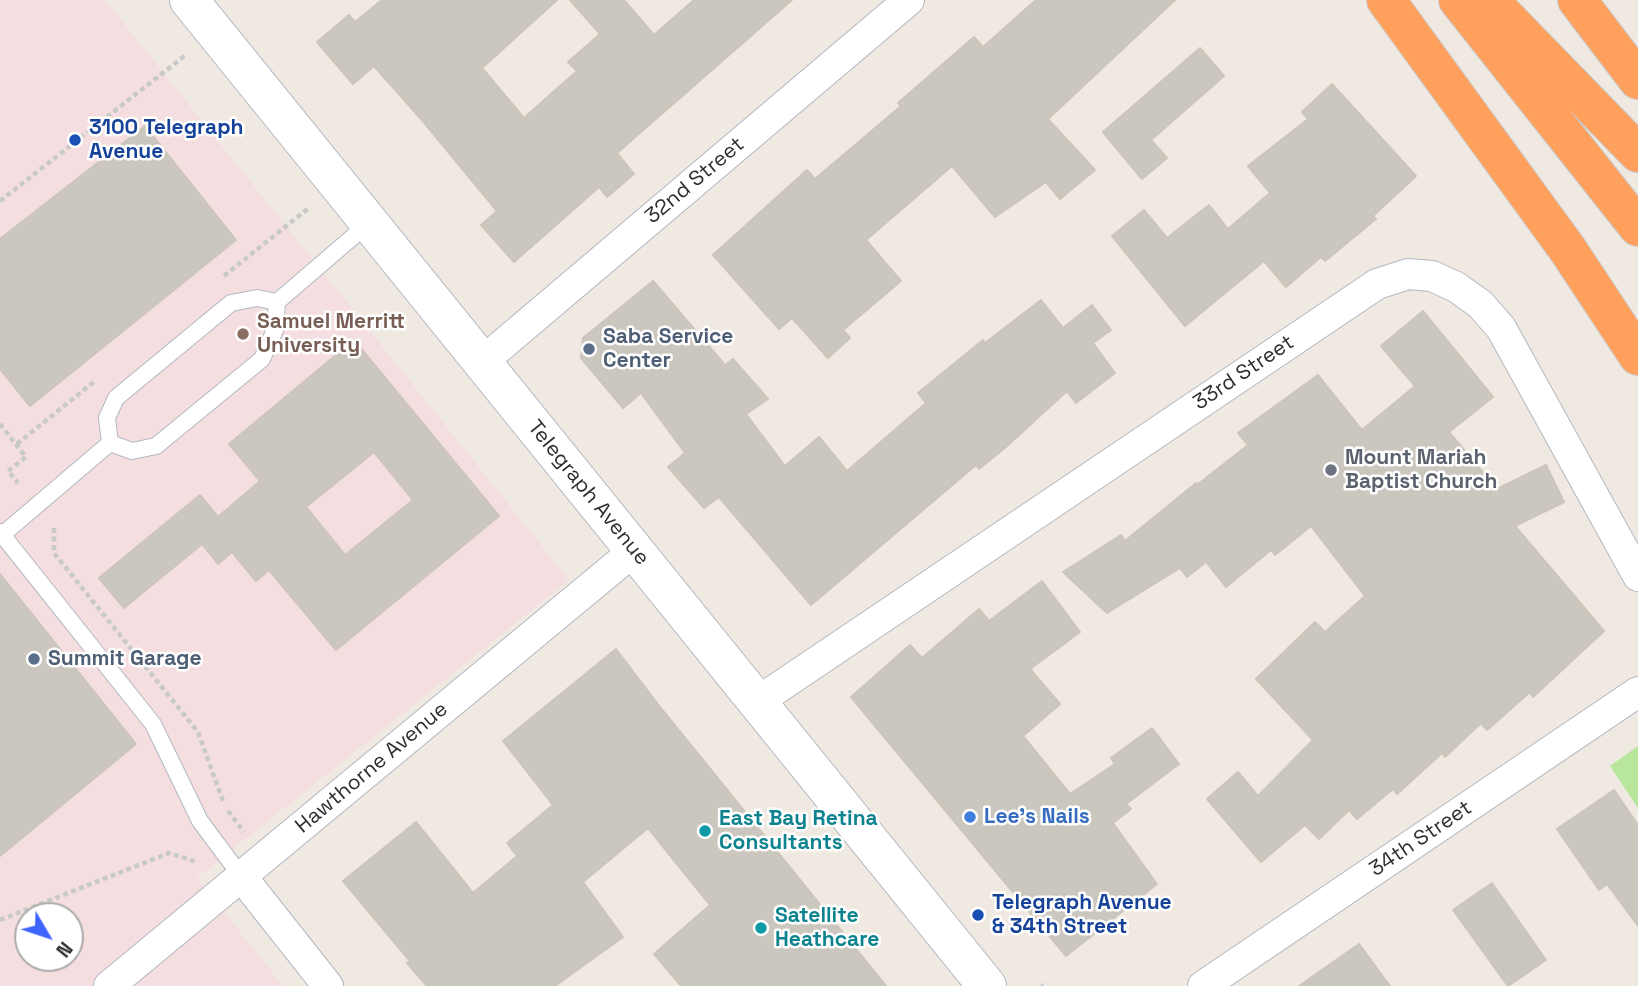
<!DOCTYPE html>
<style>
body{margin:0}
#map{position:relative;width:1638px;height:986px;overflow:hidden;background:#efe9e1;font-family:"Space Grotesk",sans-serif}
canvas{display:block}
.north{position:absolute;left:14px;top:902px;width:70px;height:70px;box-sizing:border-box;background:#fff;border:2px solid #ababab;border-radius:50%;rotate:129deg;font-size:19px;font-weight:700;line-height:28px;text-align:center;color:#2e2e2e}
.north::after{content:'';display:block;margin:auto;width:24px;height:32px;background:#3e64ff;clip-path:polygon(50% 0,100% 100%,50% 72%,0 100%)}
</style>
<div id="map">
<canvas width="1638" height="986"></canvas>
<div class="north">N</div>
</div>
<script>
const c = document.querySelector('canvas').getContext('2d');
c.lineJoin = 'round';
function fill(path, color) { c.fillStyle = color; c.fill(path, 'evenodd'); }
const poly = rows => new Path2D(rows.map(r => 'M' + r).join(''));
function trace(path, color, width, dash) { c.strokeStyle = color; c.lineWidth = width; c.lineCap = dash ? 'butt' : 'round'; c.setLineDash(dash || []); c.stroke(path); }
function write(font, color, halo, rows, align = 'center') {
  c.font = font + ' "Space Grotesk",sans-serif'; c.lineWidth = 5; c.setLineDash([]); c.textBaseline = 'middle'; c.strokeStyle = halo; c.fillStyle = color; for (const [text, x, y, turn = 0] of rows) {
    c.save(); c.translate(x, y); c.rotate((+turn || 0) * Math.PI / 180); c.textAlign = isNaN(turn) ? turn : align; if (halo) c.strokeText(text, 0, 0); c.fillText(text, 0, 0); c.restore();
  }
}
fill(poly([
 [0,0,105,0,569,580,197,878,283,986,0,986],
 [28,916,70,916,70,958,28,958]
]), '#f5dee0');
fill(poly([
 [1638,746,1638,808,1610,766]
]), '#b7e69c');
const building = poly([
 [382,0,557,0,482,68,524,118,577,71,568,62,600,34,570,0,624,0,654,35,694,0,792,0,617,153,634,174,607,197,599,187,514,262,481,225,497,211,421,119,374,66,353,84,317,42,349,15,355,22,382,0],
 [1036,0,1175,0,1048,119,1095,170,1060,199,1046,182,995,217,952,166,866,240,901,281,843,330,850,338,828,358,792,318,779,329,713,255,807,170,815,179,901,106,898,103,974,37,983,47,1036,0],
 [1200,48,1224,76,1151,140,1167,158,1142,179,1103,132,1200,48],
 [1332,84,1416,176,1373,216,1376,219,1325,261,1321,257,1286,287,1264,261,1185,326,1112,236,1144,210,1167,238,1209,205,1228,229,1270,193,1248,166,1308,119,1302,112,1332,84],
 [145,126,236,240,30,406,0,369,0,239,145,126],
 [653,281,725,365,733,359,768,399,746,414,785,466,819,437,847,471,926,403,918,393,983,340,985,343,1041,300,1063,328,1092,305,1111,330,1093,343,1115,373,1076,403,1067,391,1006,447,979,469,976,465,811,605,719,497,704,508,668,467,685,453,641,393,623,408,581,358,583,338,653,281],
 [1423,311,1493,397,1449,432,1497,489,1546,465,1564,502,1515,526,1604,631,1533,697,1530,692,1487,730,1481,723,1445,757,1442,753,1397,794,1393,789,1357,819,1349,810,1319,839,1305,825,1261,862,1207,799,1238,772,1258,796,1313,740,1256,679,1315,622,1325,632,1365,596,1311,526,1275,555,1271,550,1226,587,1206,562,1187,577,1180,568,1107,613,1063,572,1121,535,1125,541,1196,483,1197,485,1248,445,1238,433,1318,375,1362,430,1415,386,1381,346,1423,311],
 [354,340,499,516,336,650,269,570,256,581,232,552,218,564,202,544,124,608,99,578,200,495,218,517,260,481,229,444,354,340],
 [374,452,413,500,345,555,306,507,374,452],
 [0,574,136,744,0,856,0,574],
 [1042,581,1080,632,1030,669,1060,704,1023,736,1070,794,1115,764,1111,758,1152,728,1179,764,1126,804,1131,809,1113,823,1157,884,1066,956,851,697,910,645,922,658,979,609,989,621,1042,581],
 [616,649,660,707,886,986,681,986,654,954,710,905,648,828,583,882,623,937,555,986,427,986,407,963,410,961,343,881,416,822,473,893,517,856,507,843,553,805,503,741,616,649],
 [1614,790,1638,825,1638,926,1607,884,1599,890,1557,829,1614,790],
 [1492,883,1546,960,1508,986,1453,910,1492,883],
 [1359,944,1390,986,1299,986,1359,944]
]);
fill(building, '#cbc7bf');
trace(building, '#cbc5ba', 2);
const service = poly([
 [110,443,132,451,156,446,262,359,275,330,277,302,369,223],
 [110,443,107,418,116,398,231,303,257,298,277,302],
 [0,532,153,724,200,821,241,876],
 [2,535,110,443]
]);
const minor = poly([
 [482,362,909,0],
 [757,702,1377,284,1408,274,1432,276,1456,287,1480,304,1501,328,1638,576],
 [241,876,328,986],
 [109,986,635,550],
 [1203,986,1638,692]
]);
const secondary = poly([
 [189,0,987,986]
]);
const motorway = poly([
 [1386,0,1568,250,1638,356],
 [1458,0,1638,227],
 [1489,0,1638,153],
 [1577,0,1638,80]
]);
trace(service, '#b4b7c1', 18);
trace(minor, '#b4b7c1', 32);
trace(secondary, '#b4b7c1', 40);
trace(motorway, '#c9c9c9', 40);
trace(poly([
 [0,201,187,54],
 [224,276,310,207],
 [0,424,26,457,8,471,18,483],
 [17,444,95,381],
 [54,528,54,553,198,732,224,804],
 [228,811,244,832],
 [0,920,169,853,197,862],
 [1041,985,1043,986]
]), '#c9c9c9', 4.5, [5, 3.5]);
trace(service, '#fff', 16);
trace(minor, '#fff', 30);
trace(secondary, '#fff', 38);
trace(motorway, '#ffa05c', 38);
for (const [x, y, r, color] of [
 [75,140,7,"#1a4fb4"],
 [243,334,7,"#8d6e63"],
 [589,349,7,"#5c6f8a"],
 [1331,470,7,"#6b7280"],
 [34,659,7,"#5c6f8a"],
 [970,817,7,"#3f7fe0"],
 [705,831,7,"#0f9aa8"],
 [978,915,7,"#1a4fb4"],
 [761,928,7,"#0f9aa8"]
]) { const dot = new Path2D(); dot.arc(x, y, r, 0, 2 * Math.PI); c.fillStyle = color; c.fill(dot); trace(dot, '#fff', 2.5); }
write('bold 21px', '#164399', '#fff', [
 ["3100 Telegraph",89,128],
 ["Avenue",89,152],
 ["Telegraph Avenue",992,903],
 ["& 34th Street",992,927]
], 'left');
write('21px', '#2e2e2e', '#fff', [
 ["32nd Street",695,181,-40],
 ["33rd Street",1244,373,-34],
 ["Telegraph Avenue",588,493,51],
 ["Hawthorne Avenue",372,768,-40],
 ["34th Street",1421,839,-34]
]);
write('bold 21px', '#785e54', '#fff', [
 ["Samuel Merritt",257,322],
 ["University",257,346]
], 'left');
write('bold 21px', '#4e5e75', '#fff', [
 ["Saba Service",603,337],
 ["Center",603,361],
 ["Summit Garage",48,659]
], 'left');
write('bold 21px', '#5b616d', '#fff', [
 ["Mount Mariah",1345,458],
 ["Baptist Church",1345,482]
], 'left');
write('bold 21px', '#366cbe', '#fff', [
 ["Lee's Nails",984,817]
], 'left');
write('bold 21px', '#0d838f', '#fff', [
 ["East Bay Retina",719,819],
 ["Consultants",719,843],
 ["Satellite",775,916],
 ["Heathcare",775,940]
], 'left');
</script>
